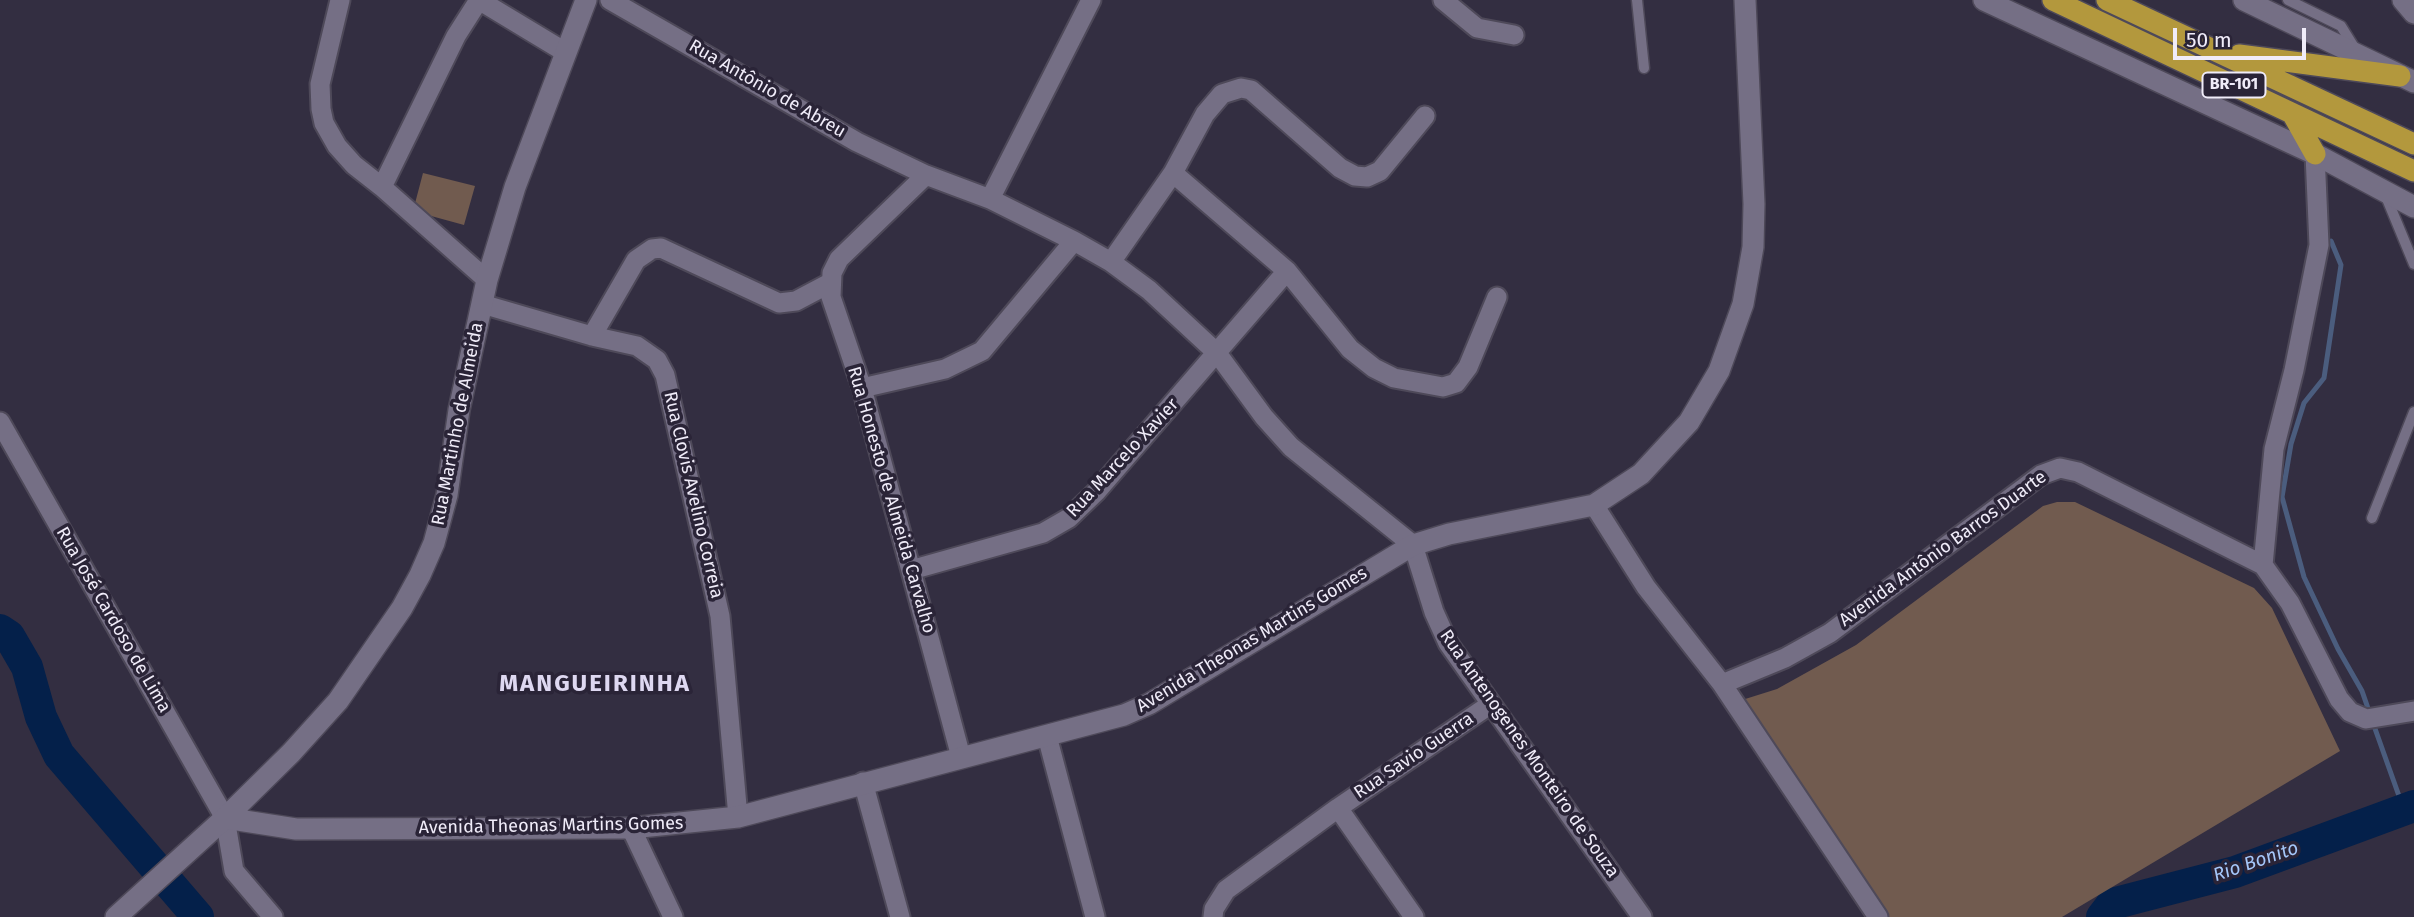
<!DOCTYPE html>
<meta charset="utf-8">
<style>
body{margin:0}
#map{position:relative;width:2414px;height:917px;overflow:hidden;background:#332e41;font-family:"Fira Sans",sans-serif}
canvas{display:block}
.scale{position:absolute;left:2173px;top:28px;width:133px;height:32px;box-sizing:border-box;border:4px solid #f0ecf9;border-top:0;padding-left:9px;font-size:21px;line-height:24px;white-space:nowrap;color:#f0ecf9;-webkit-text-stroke:5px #2a2437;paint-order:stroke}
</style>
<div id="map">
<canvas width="2414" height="917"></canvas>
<div class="scale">50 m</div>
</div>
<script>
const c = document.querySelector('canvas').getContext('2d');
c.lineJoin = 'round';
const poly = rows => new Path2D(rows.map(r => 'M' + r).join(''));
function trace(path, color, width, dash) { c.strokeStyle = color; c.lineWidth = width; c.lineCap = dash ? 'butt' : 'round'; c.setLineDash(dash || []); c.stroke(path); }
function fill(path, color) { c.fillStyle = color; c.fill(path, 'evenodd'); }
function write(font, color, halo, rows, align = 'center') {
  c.font = font + ' "Fira Sans",sans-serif'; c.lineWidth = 7; c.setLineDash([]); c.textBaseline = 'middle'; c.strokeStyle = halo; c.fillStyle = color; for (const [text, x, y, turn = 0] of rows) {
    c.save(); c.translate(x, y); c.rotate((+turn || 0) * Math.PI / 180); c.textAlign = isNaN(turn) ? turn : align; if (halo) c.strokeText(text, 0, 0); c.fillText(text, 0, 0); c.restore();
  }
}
trace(poly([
 [2331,241,2341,265,2324,378,2304,403,2291,444,2282,497,2304,577,2338,649,2362,691,2370,714],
 [2373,723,2404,810]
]), '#4b5d7e', 5);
trace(poly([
 [0,630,9,636,27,667,41,717,59,755,198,917],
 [2102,917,2112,904,2235,872,2414,806]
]), '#04204a', 32);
fill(poly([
 [423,173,475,186,464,225,413,211],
 [2057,502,2075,502,2254,588,2272,608,2340,751,2062,917,1888,917,1742,700,1777,689,1856,645,2043,506]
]), '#715b4f');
const lane = poly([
 [1637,0,1644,68],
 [2288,0,2341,26,2357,52],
 [2385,194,2414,264],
 [2372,518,2414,412]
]);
const street = poly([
 [340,0,320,84,321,109,324,123,337,146,354,165,382,187],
 [479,0,456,36,382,187,487,280],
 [479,0,565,52],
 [610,0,857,142,926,175,990,199,1074,241,1111,262,1149,290,1217,353,1264,417,1291,447,1413,545,1434,612,1448,643,1642,917],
 [1443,0,1477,28,1514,35],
 [1173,173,1287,271,1350,349,1374,368,1394,378,1443,387,1456,383,1468,367,1497,297],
 [926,175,839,259,832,273,831,297,862,388,961,757],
 [990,199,1091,0],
 [1111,262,1173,173,1205,114,1222,94,1241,88,1251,90,1340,168,1355,176,1367,177,1380,171,1425,116],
 [482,304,592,336,637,346,657,360,665,375,720,616,738,817],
 [592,336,636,260,652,249,661,248,779,303,796,301,830,283],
 [862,388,945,369,982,351,1074,241],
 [0,422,225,818,234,871,273,917],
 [1594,505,1646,587,1722,684,1785,658,1830,633,2041,475,2060,468,2078,472,2263,565,2290,603,2339,699,2350,712,2366,719,2414,711],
 [2263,565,2274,449,2294,370,2319,245,2315,154],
 [911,570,1043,533,1069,518,1096,492,1287,271],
 [1722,684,1878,917],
 [1047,736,1095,917],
 [863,782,900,917],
 [1338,808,1414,917],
 [631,828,673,917],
 [1213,917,1214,909,1226,890,1338,808,1491,704]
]);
const secondary = poly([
 [1984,0,2315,154,2414,207],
 [2244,0,2414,82],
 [2403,0,2414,13],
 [225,818,296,829,631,828,738,817,1124,715,1149,704,1413,545,1449,534,1594,505,1641,474,1689,422,1719,371,1743,304,1753,247,1754,204,1745,0],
 [116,917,225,818,291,753,338,701,402,608,420,575,434,543,447,495,459,410,487,280,515,187,586,0]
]);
const highway = poly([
 [2053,0,2414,171],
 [2107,0,2414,144],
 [2239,55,2400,76],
 [2292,113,2315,154]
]);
trace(lane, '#4e4959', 13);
trace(street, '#4e4959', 23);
trace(secondary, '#4e4959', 24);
trace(highway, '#4e4959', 24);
trace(lane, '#756f85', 10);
trace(street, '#756f85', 19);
trace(secondary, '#756f85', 21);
trace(highway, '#b3983d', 21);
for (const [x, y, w] of [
 [2234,85,63]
]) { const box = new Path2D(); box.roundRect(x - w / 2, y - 12.5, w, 25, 5); c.fillStyle = '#2a2437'; c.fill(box); trace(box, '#f0ecf9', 2); }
write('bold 16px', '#f0ecf9', null, [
 ["BR-101",2234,85]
]);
write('18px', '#f0ecf9', '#2a2437', [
 ["Rua Antônio de Abreu",767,89,30],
 ["Rua Martinho de Almeida",458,424,-79],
 ["Rua Marcelo Xavier",1123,458,-47],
 ["Rua Clovis Avelino Correia",693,495,77],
 ["Rua Honesto de Almeida Carvalho",891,500,74],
 ["Avenida Antônio Barros Duarte",1943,549,-36],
 ["Rua José Cardoso de Lima",113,620,60],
 ["Avenida Theonas Martins Gomes",1252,640,-31],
 ["Rua Antenogenes Monteiro de Souza",1529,754,55],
 ["Rua Savio Guerra",1414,756,-34],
 ["Avenida Theonas Martins Gomes",551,826,-1]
]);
write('italic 19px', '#a5c7fa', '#2a2437', [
 ["Rio Bonito",2256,862,-19]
]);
c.letterSpacing = '2px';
write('bold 24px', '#ded8f1', '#2a2437', [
 ["MANGUEIRINHA",595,684]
]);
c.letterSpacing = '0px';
</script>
